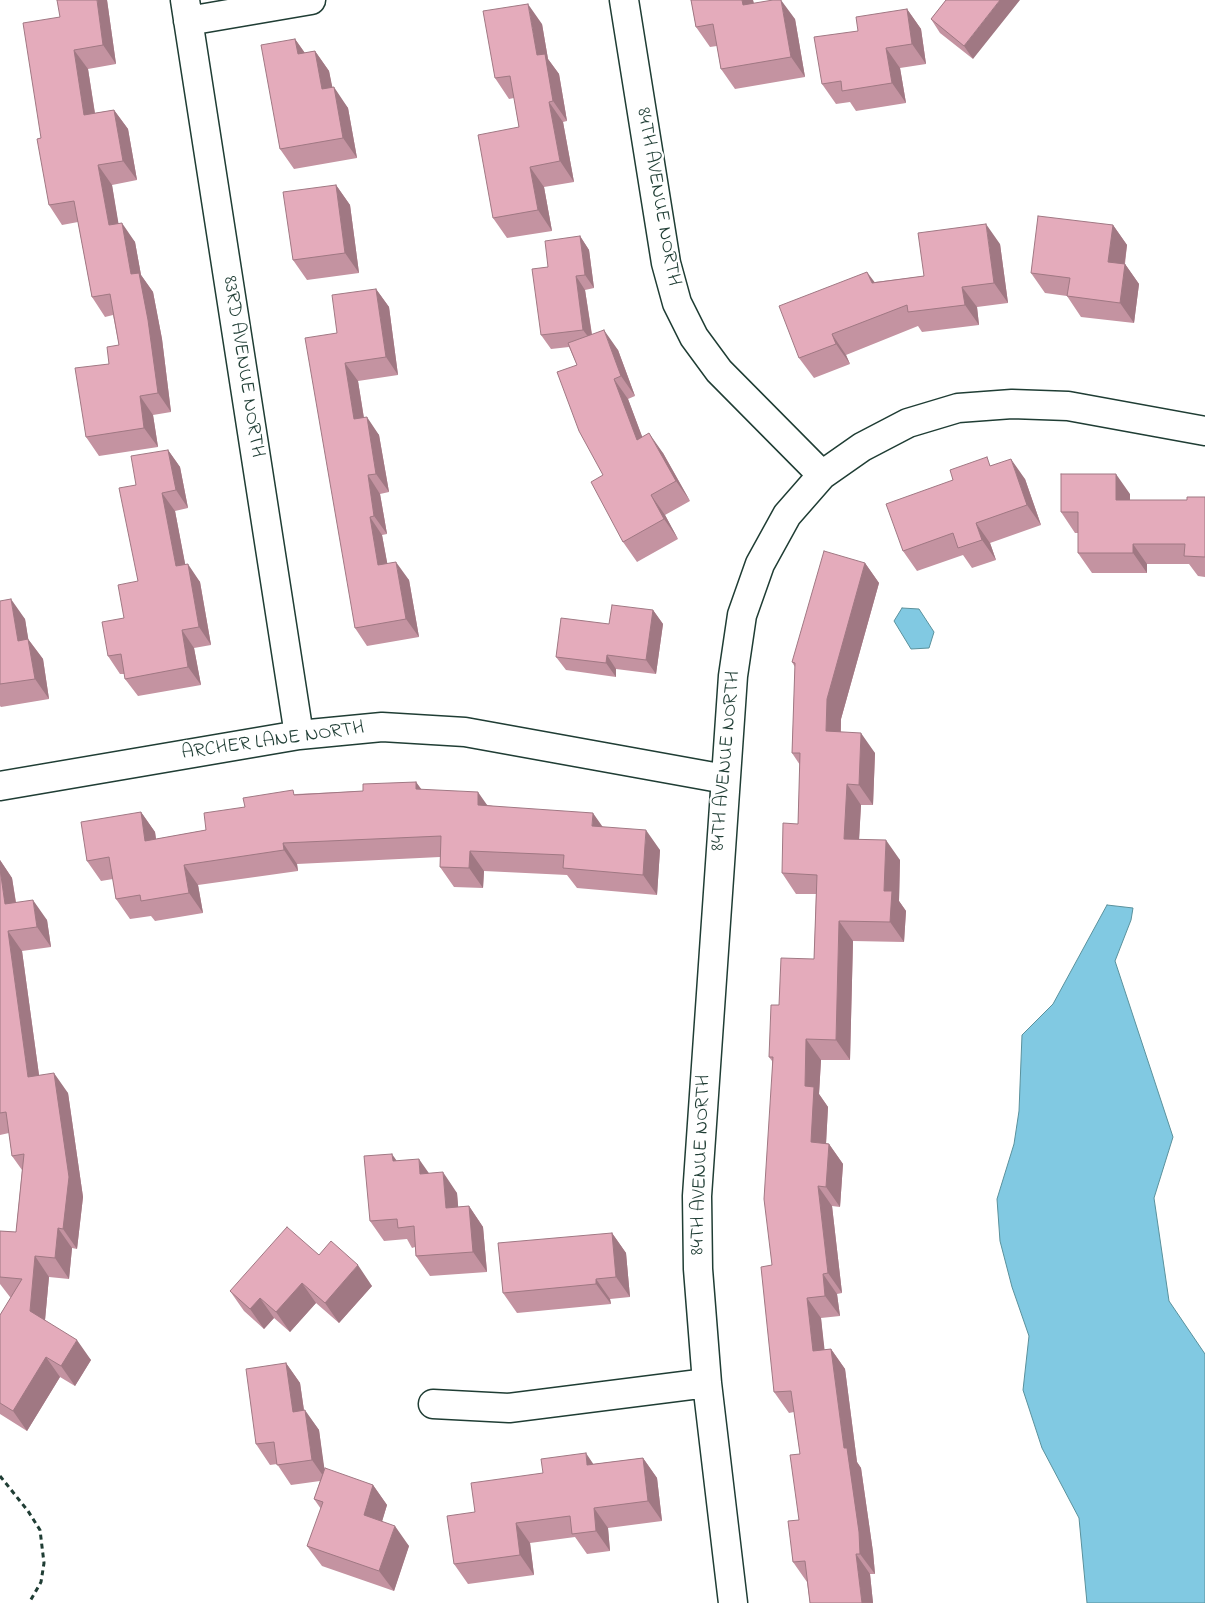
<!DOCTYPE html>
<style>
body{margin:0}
canvas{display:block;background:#fff}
</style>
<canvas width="1205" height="1603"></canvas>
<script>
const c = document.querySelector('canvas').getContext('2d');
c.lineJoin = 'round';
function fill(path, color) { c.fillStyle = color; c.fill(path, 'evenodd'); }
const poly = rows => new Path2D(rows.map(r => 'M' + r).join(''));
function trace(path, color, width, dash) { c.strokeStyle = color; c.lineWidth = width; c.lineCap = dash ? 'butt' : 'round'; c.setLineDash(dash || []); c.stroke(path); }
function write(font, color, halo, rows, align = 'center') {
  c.font = font + ' "Indie Flower",sans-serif'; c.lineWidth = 4.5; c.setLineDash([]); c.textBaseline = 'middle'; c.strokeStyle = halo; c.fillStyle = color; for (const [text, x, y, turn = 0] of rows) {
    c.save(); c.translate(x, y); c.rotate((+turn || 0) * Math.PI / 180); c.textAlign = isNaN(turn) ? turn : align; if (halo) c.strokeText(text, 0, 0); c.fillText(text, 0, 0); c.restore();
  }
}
const water = poly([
 [902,608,919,609,934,632,929,648,911,649,894,621,902,608],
 [1107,905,1133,908,1131,920,1115,961,1173,1137,1154,1198,1169,1301,1205,1354,1205,1603,1087,1603,1079,1518,1042,1448,1023,1390,1029,1336,1012,1287,1000,1241,997,1199,1014,1144,1019,1111,1022,1035,1053,1004,1107,905]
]);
fill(water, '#81c9e2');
trace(water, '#5a919c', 1);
const street = poly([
 [185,0,299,735],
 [624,0,666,263,677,303,694,337,719,371,822,475],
 [188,21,311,0],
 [0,786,299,735,382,727,465,732,725,779],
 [433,1404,509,1408,707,1383],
 [733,1603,707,1383,698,1269,697,1196,733,676,742,615,760,564,787,515,822,475,862,447,908,423,958,408,1012,404,1068,406,1205,431]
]);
trace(street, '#1f3d34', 31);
trace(poly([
 [0,1476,28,1511,40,1530,44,1563,41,1582,29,1603]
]), '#1f3d34', 3, [5, 4]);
trace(street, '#fff', 28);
fill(poly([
 [107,0,116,64,88,69,95,113,114,110,128,129,137,180,112,185,118,223,135,242,141,275,153,292,162,339,171,412,153,415,158,447,99,456,86,437,109,364,119,345,113,315,105,317,92,297,78,222,62,225,49,205,41,138,60,17],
 [691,0,753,0,754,3,795,19,805,77,735,89,721,69,717,46,710,47,696,27],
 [946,0,973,59,940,33,931,19],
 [907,9,921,29,926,64,900,68,906,103,856,111,850,102,836,104,822,84,858,31],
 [542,24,548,59,559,74,567,121,563,122,574,182,544,187,552,231,507,238,493,218,519,127,514,98,509,99,495,78],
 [295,39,305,53,315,51,329,71,332,88,348,108,357,158,294,169,280,149],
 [336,185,350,205,359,273,307,280,293,260],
 [1113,225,1127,245,1125,264,1139,284,1134,323,1081,317,1067,296,1045,293,1031,273],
 [580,236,589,250,594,288,585,290,592,334,618,350,635,396,628,399,642,437,663,453,690,501,665,515,678,539,637,562,623,542,603,475,577,365,569,347,551,349,541,335,548,267],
 [1000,244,1008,303,977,307,979,325,922,332,918,326,846,355,850,364,814,378,799,358,875,282,924,276],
 [376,289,389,307,398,375,358,381,364,418,379,435,389,492,380,494,387,534,382,535,387,563,409,580,419,637,367,646,355,628,337,333],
 [168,450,180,467,188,508,175,511,185,564,200,582,211,645,194,648,201,685,138,696,125,679,125,674,120,674,108,656,124,618,138,581,136,485],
 [993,465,1025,479,1041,525,990,543,996,560,972,568,963,555,917,571,903,551,953,480],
 [1130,494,1130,500,1187,500,1205,497,1205,577,1198,576,1189,564,1147,564,1147,573,1092,573,1078,553,1078,533,1075,533,1061,512],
 [865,563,879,583,841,719,841,732,875,753,873,805,861,805,859,839,900,860,899,901,906,911,904,942,853,941,850,1060,821,1060,819,1094,828,1107,826,1143,829,1144,843,1164,840,1207,832,1206,842,1293,837,1294,840,1316,821,1318,824,1350,831,1349,845,1369,857,1462,861,1468,873,1552,875,1574,870,1574,873,1603,810,1603,807,1582,793,1562,799,1520,800,1454,794,1412,789,1413,774,1392,772,1265,772,1061,769,1057,779,1005,814,959,816,894,796,894,782,873,798,824,800,765,792,753,795,667,792,662],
 [0,601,25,619,28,639,43,659,49,699,1,707,0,706],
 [653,610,663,624,656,674,616,669,616,677,566,670,556,657,609,624],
 [416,782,422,790,488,805,602,827,660,850,657,895,577,888,567,875,484,871,483,888,454,887,440,867,440,857,297,864,298,871,198,885,203,913,155,921,151,916,130,919,116,899,113,879,101,881,87,861,141,812,155,832,156,839,206,830,245,807,296,794,363,791],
 [0,860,12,878,16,902,47,920,51,947,22,951,39,1075,68,1093,83,1197,77,1249,72,1248,69,1279,49,1277,45,1320,91,1360,75,1386,60,1377,27,1431,0,1414,0,1315,11,1297,10,1297,0,1284,0,1231,16,1232,22,1170,12,1156,9,1133,0,1135],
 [397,1161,429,1174,457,1193,458,1207,469,1206,483,1227,487,1272,430,1276,416,1256,415,1247,412,1248,407,1239,384,1241,370,1221],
 [612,1233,626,1253,630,1297,610,1299,611,1304,517,1313,503,1293],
 [319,1255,372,1286,339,1323,316,1303,290,1332,274,1318,264,1329,244,1311,230,1291],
 [286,1363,300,1383,304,1410,319,1430,324,1470,373,1485,387,1505,382,1521,409,1546,394,1591,322,1566,307,1546,321,1509,314,1499,320,1481,291,1485,277,1464,270,1465,256,1444],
 [643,1458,657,1478,662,1521,608,1528,610,1551,587,1554,575,1537,530,1543,534,1575,468,1584,454,1564,543,1473,594,1464]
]), '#c493a1');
fill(poly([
 [97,0,107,0,116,64,103,45],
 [742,0,753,0,757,25,743,5],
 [781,0,795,19,805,77,791,57],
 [1000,0,1020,0,973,59,964,46],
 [528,4,542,24,548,59,559,74,567,121,553,101,537,55],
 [907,9,921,29,926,64,912,44],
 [295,39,309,59,298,54],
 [886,48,900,68,906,103,892,83],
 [74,50,88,69,98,134,84,115],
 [315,51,329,71,337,109,322,89],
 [334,87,348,108,357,158,343,138],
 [549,102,563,122,574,182,560,161],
 [114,110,128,129,137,180,123,161],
 [98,165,112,185,122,244,109,225],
 [530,167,544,187,552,231,538,210],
 [336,185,350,205,359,273,345,253],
 [122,223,135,242,141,275,153,292,162,339,171,412,158,393,131,274],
 [986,224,1000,244,1008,303,994,283],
 [1113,225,1127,245,1122,282,1108,262],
 [580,236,589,250,594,288,585,275],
 [1125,264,1139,284,1134,323,1120,303],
 [867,272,882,292,872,283],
 [576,276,585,290,593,343,583,330],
 [962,287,977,307,979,325,965,305],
 [376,289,389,307,398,375,386,357],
 [604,330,618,350,635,396,621,376],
 [832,334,846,355,850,364,836,344],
 [345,363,358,381,367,438,354,419],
 [614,379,628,399,651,460,637,440],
 [140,396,153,415,158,447,144,428],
 [367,417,379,435,389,492,376,474],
 [649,433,663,453,690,501,676,481],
 [168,450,180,467,188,508,176,490],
 [1011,459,1025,479,1041,525,1027,505],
 [1116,474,1130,494,1130,520,1116,500],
 [368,475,380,494,387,534,374,516],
 [162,493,175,511,189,584,176,566],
 [651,495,665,515,678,539,664,519],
 [370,517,382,535,391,583,378,565],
 [976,523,990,543,996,560,982,540],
 [1133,544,1147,564,1147,573,1133,553],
 [396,562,409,580,419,637,406,619],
 [865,563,879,583,841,719,840,751,826,731,827,699],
 [188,564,200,582,211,645,199,627],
 [11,599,25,619,32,661,18,641],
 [653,610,663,624,656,674,646,660],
 [182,630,194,648,201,685,188,667],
 [28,639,43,659,49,699,35,679],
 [607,655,616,669,616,677,606,663],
 [861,733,875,753,873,805,859,785],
 [416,782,430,802,416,789],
 [847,784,861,805,858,859,844,839],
 [478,792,492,812,478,805],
 [141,812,155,832,159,861,145,841],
 [593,813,607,833,592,826],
 [646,830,660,850,657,895,643,875],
 [886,840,900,860,899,901,906,911,904,942,890,922,884,891],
 [283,843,297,864,298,871,284,850],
 [470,851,484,871,483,888,469,868],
 [0,860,12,878,19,924,5,904,0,869],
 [184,865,198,885,203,913,189,893],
 [33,900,47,920,51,947,37,927],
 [839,921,853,941,850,1060,836,1040],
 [8,931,22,951,42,1097,28,1077],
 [806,1039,821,1060,819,1094,828,1107,825,1163,811,1142,805,1086],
 [54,1073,68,1093,83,1197,77,1249,63,1229],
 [829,1144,843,1164,840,1207,826,1187],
 [392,1154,406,1174,393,1161],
 [419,1159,433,1179,420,1174],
 [443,1172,457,1193,460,1228,446,1208],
 [818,1186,832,1206,842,1293,828,1273],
 [469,1206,483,1227,487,1272,473,1252],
 [58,1228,72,1248,69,1279,55,1258],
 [612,1233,626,1253,630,1297,616,1277],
 [35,1256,49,1277,44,1331,30,1311],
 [358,1265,372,1286,339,1323,325,1303],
 [823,1274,837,1294,840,1316,825,1296],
 [596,1279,610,1299,611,1304,596,1284],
 [302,1283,316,1303,290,1332,276,1312],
 [260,1298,274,1318,264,1329,250,1309],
 [807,1298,821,1318,827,1371,813,1351],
 [77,1340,91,1360,75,1386,61,1366],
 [831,1349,845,1369,857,1462,861,1468,873,1552,875,1574,860,1554,844,1448],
 [46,1357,60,1377,27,1431,13,1411],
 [286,1363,300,1383,307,1432,293,1412],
 [305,1410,319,1430,326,1480,312,1460],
 [586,1453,600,1474,587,1465],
 [643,1458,657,1478,662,1521,648,1501],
 [373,1485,387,1505,378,1535,364,1515],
 [594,1508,608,1528,610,1551,596,1531],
 [516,1523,530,1543,534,1575,520,1555],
 [395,1526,409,1546,394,1591,379,1571],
 [856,1554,870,1574,873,1603,862,1603]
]), '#a07883');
const building = poly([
 [57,0,97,0,103,45,74,50,84,115,114,110,123,161,98,165,109,225,122,223,131,274,139,273,148,320,158,393,140,396,144,428,86,437,75,368,109,364,107,347,119,345,110,294,92,297,74,201,49,205,37,139,41,138,23,23,60,17,57,0],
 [691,0,742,0,743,5,773,0,781,0,791,57,721,69,713,24,696,27,691,0],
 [946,0,1000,0,964,46,931,19,946,0],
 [528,4,537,55,545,54,553,101,549,102,560,161,530,167,538,210,493,218,478,135,519,127,510,76,495,78,483,11,528,4],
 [907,9,912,44,886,48,892,83,842,91,841,81,822,84,814,37,858,31,856,17,907,9],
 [295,39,298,54,315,51,322,89,334,87,343,138,280,149,261,45,295,39],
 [336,185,345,253,293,260,283,192,336,185],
 [1038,216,1113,225,1108,262,1125,264,1120,303,1067,296,1070,278,1031,273,1038,216],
 [986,224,994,283,962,287,965,305,908,312,907,305,832,334,836,344,799,358,779,306,867,272,872,283,924,276,918,233,986,224],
 [580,236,585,275,576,276,583,330,541,335,532,269,548,267,545,241,580,236],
 [376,289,386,357,345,363,354,419,367,417,376,474,368,475,374,516,370,517,378,565,396,562,406,619,355,628,305,338,337,333,332,295,376,289],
 [604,330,621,376,614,379,637,440,649,433,676,481,651,495,664,519,623,542,591,482,603,475,579,431,557,372,577,365,568,343,604,330],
 [168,450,176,490,162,493,176,566,188,564,199,627,182,630,188,667,125,679,121,654,108,656,102,622,124,618,118,585,138,581,119,488,136,485,131,456,168,450],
 [987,457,990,466,1011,459,1027,505,976,523,982,540,958,548,953,533,903,551,886,504,953,480,950,470,987,457],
 [1061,474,1116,474,1116,500,1187,500,1187,497,1205,497,1205,557,1184,556,1185,544,1133,544,1133,553,1078,553,1078,512,1061,512,1061,474],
 [824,551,865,563,827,699,826,731,861,733,859,785,847,784,844,839,886,840,884,891,892,891,890,922,839,921,836,1040,806,1039,805,1086,814,1087,811,1142,829,1144,826,1187,818,1186,828,1273,823,1274,825,1296,807,1298,813,1351,831,1349,844,1448,847,1448,859,1532,860,1554,856,1554,862,1603,810,1603,805,1561,793,1562,788,1521,799,1520,790,1455,800,1454,791,1391,774,1392,761,1267,772,1265,764,1199,773,1057,769,1057,771,1005,779,1005,781,958,814,959,817,875,782,873,783,823,798,824,800,753,792,753,795,663,792,662,824,551],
 [11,599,18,641,28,639,35,679,0,684,0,601,11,599],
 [612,605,653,610,646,660,607,655,606,663,556,657,561,618,609,624,612,605],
 [416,782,416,789,478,792,478,805,593,813,592,826,646,830,643,875,563,868,564,855,470,851,469,868,440,867,441,836,283,843,284,850,184,865,189,893,141,901,140,895,116,899,109,857,87,861,81,822,141,812,145,841,206,830,204,813,245,807,243,798,293,790,294,795,363,791,363,784,416,782],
 [0,869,5,904,33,900,37,927,8,931,28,1077,54,1073,69,1177,63,1229,58,1228,55,1258,35,1256,30,1311,77,1340,61,1366,46,1357,13,1411,0,1403,0,1315,22,1279,0,1277,0,1231,16,1232,24,1154,12,1156,6,1112,0,1113,0,869],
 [392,1154,393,1161,419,1159,420,1174,443,1172,446,1208,469,1206,473,1252,416,1256,414,1226,398,1228,397,1219,370,1221,364,1156,392,1154],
 [287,1227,319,1255,331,1241,358,1265,325,1303,302,1283,276,1312,260,1298,250,1309,230,1291,287,1227],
 [612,1233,616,1277,596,1279,596,1284,503,1293,498,1243,612,1233],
 [286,1363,293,1412,305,1410,312,1460,277,1465,274,1442,256,1444,246,1369,286,1363],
 [586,1453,587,1465,643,1458,648,1501,594,1508,596,1531,572,1534,570,1516,516,1523,520,1555,454,1564,447,1516,475,1512,471,1483,543,1473,541,1459,586,1453],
 [325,1468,373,1485,364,1515,395,1526,379,1571,307,1546,323,1502,314,1499,325,1468]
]);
fill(building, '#e4abbb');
trace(building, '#a07883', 1);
write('20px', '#1f3d34', '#fff', [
 ["84TH AVENUE NORTH",657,197,80],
 ["83RD AVENUE NORTH",242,367,81],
 ["ARCHER LANE NORTH",273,742,-8],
 ["84TH AVENUE NORTH",727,761,-85],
 ["84TH AVENUE NORTH",702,1165,-88]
]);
</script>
